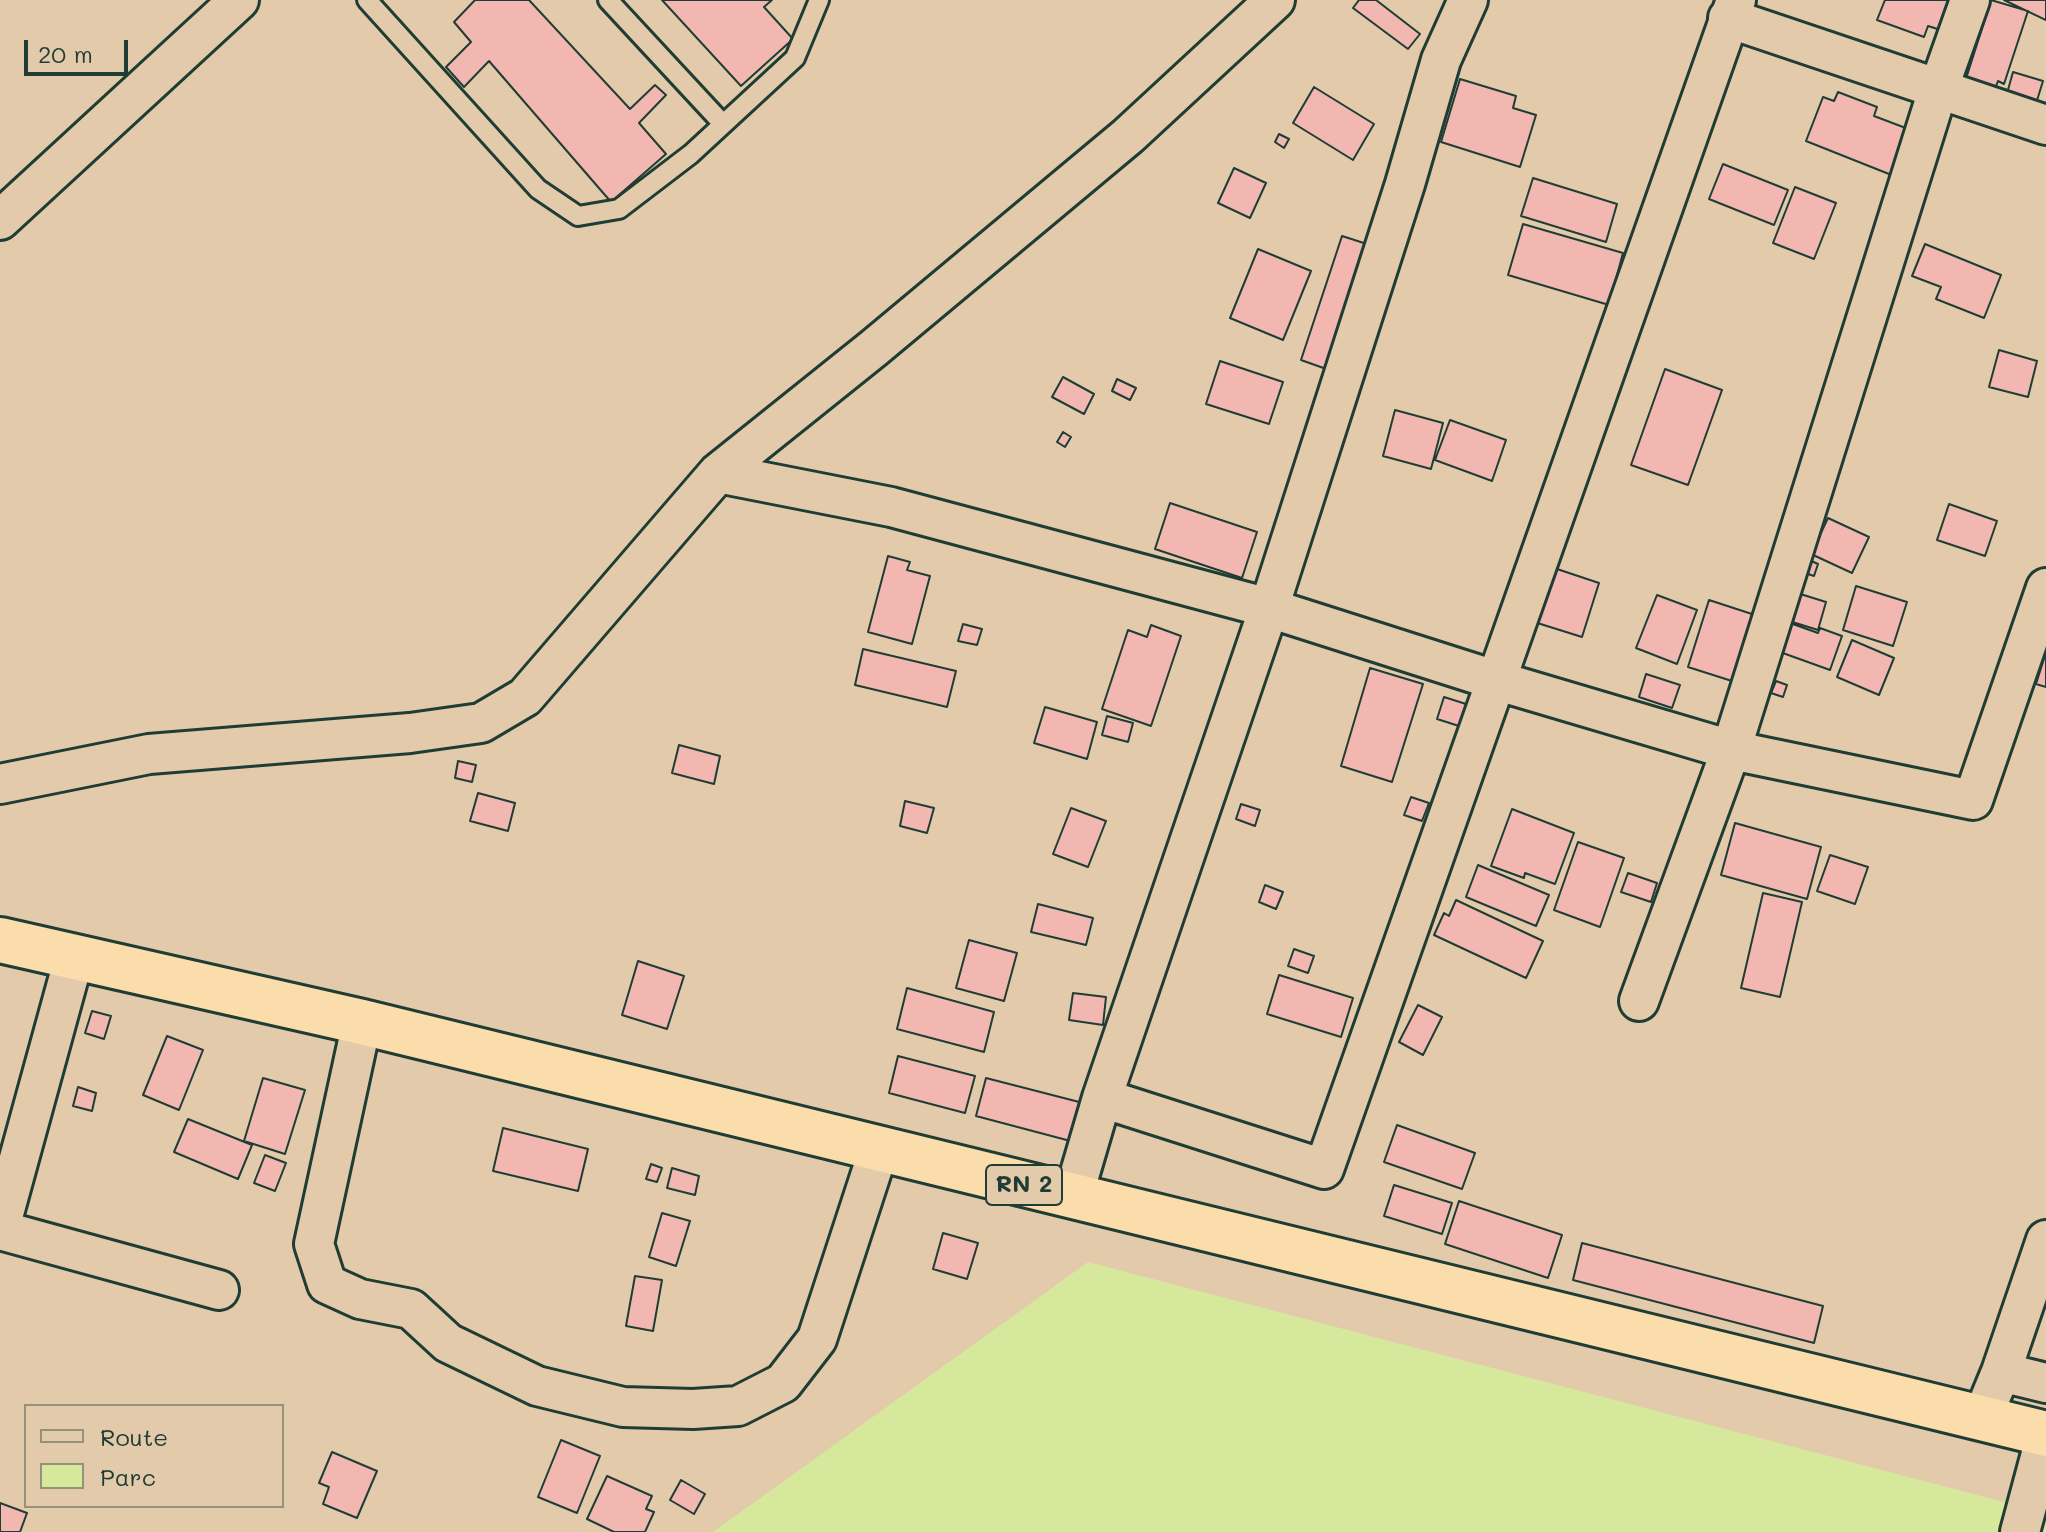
<!DOCTYPE html>
<style>
body{margin:0}
#map{position:relative;width:2046px;height:1532px;overflow:hidden;background:#e3caab;font-family:Mali,sans-serif}
canvas{display:block}
.legend{position:absolute;left:24px;top:1404px;width:260px;height:104px;box-sizing:border-box;background:#e3caab;border:2px solid #95927b;margin:0;padding:10px 14px;list-style:none;font-size:24px;color:#1f3d34}
.legend li{display:flex;align-items:center;gap:16px;height:40px}
.legend b{width:40px;border:2px solid #95927b}
.scale{position:absolute;left:24px;top:40px;width:104px;height:36px;box-sizing:border-box;border:4px solid #1f3d34;border-top:0;padding-left:10px;font-size:24px;line-height:28px;white-space:nowrap;color:#1f3d34;-webkit-text-stroke:6px #e3caab;paint-order:stroke}
</style>
<div id="map">
<canvas width="2046" height="1532"></canvas>
<ul class="legend">
<li><b style="height:10px;background:#e3caab"></b>Route</li>
<li><b style="height:22px;background:#d5e89c"></b>Parc</li>
</ul>
<div class="scale">20 m</div>
</div>
<script>
const c = document.querySelector('canvas').getContext('2d');
c.lineJoin = 'round';
function fill(path, color) { c.fillStyle = color; c.fill(path, 'evenodd'); }
const poly = rows => new Path2D(rows.map(r => 'M' + r).join(''));
function trace(path, color, width, dash) { c.strokeStyle = color; c.lineWidth = width; c.lineCap = dash ? 'butt' : 'round'; c.setLineDash(dash || []); c.stroke(path); }
function write(font, color, halo, rows, align = 'center') {
  c.font = font + ' Mali,sans-serif'; c.lineWidth = 7; c.setLineDash([]); c.textBaseline = 'middle'; c.strokeStyle = halo; c.fillStyle = color; for (const [text, x, y, turn = 0] of rows) {
    c.save(); c.translate(x, y); c.rotate((+turn || 0) * Math.PI / 180); c.textAlign = isNaN(turn) ? turn : align; if (halo) c.strokeText(text, 0, 0); c.fillText(text, 0, 0); c.restore();
  }
}
fill(poly([
 [1088,1262,2046,1513,2046,1532,713,1532]
]), '#d5e89c');
const building = poly([
 [475,0,529,0,630,109,655,85,666,95,639,123,666,154,611,202,489,61,464,87,446,67,471,42,454,22,475,0],
 [662,0,772,0,764,7,793,39,741,86,662,0],
 [1359,0,1376,0,1420,34,1408,49,1353,8,1359,0],
 [1885,0,1955,0,1944,31,1928,26,1924,37,1877,20,1885,0],
 [1991,0,2028,11,2004,84,1998,81,1993,94,1964,85,1991,0],
 [2004,0,2046,0,2046,20,2004,0],
 [2013,72,2043,81,2035,107,2006,97,2013,72],
 [1460,79,1516,96,1513,108,1536,115,1520,167,1441,142,1460,79],
 [1314,87,1374,124,1353,160,1293,123,1314,87],
 [1838,92,1877,107,1874,116,1911,130,1894,176,1806,141,1823,97,1834,101,1838,92],
 [1279,134,1289,139,1284,148,1275,142,1279,134],
 [1723,164,1788,190,1774,225,1709,199,1723,164],
 [1234,168,1266,183,1250,218,1218,203,1234,168],
 [1533,178,1617,204,1606,242,1521,216,1533,178],
 [1795,187,1836,203,1814,259,1773,243,1795,187],
 [1523,224,1623,253,1609,305,1508,275,1523,224],
 [1342,236,1370,245,1329,370,1301,360,1342,236],
 [1925,244,2001,275,1984,318,1936,299,1941,287,1912,276,1925,244],
 [1258,249,1311,271,1283,340,1230,318,1258,249],
 [1999,350,2037,361,2028,397,1989,387,1999,350],
 [1220,361,1283,382,1269,424,1206,404,1220,361],
 [1665,369,1722,390,1688,485,1631,465,1665,369],
 [1063,377,1094,394,1084,414,1052,397,1063,377],
 [1117,379,1136,388,1130,400,1112,391,1117,379],
 [1395,410,1443,423,1431,469,1383,456,1395,410],
 [1450,420,1506,440,1492,481,1435,460,1450,420],
 [1063,432,1071,437,1065,447,1057,442,1063,432],
 [1170,503,1257,532,1242,578,1155,549,1170,503],
 [1949,504,1997,521,1985,556,1937,540,1949,504],
 [1828,518,1869,537,1852,573,1811,554,1828,518],
 [888,556,910,562,907,570,930,576,912,644,868,632,888,556],
 [1807,559,1818,564,1814,576,1802,572,1807,559],
 [1548,566,1599,583,1582,637,1531,621,1548,566],
 [1856,586,1907,602,1893,646,1843,630,1856,586],
 [1794,592,1826,602,1818,630,1786,620,1794,592],
 [1657,595,1697,610,1677,664,1636,648,1657,595],
 [1709,600,1755,615,1735,682,1688,667,1709,600],
 [1790,623,1818,633,1820,628,1842,636,1830,670,1780,652,1790,623],
 [963,624,982,629,977,645,958,641,963,624],
 [1151,625,1181,636,1151,726,1102,709,1128,630,1147,637,1151,625],
 [1852,640,1894,658,1879,695,1837,677,1852,640],
 [863,649,956,671,947,707,855,685,863,649],
 [2046,652,2046,687,2036,684,2046,652],
 [1370,668,1423,684,1392,782,1341,766,1370,668],
 [1646,674,1680,685,1672,708,1639,697,1646,674],
 [1776,681,1787,685,1783,697,1771,693,1776,681],
 [1444,697,1466,704,1459,726,1437,719,1444,697],
 [1045,707,1097,722,1087,759,1034,743,1045,707],
 [1107,716,1133,723,1128,742,1102,735,1107,716],
 [679,745,720,756,714,784,672,773,679,745],
 [458,761,476,765,472,782,455,778,458,761],
 [478,793,515,803,508,831,470,821,478,793],
 [1411,797,1429,803,1422,821,1404,815,1411,797],
 [905,801,934,808,927,833,900,826,905,801],
 [1241,804,1260,810,1255,826,1236,819,1241,804],
 [1071,808,1106,821,1088,867,1053,854,1071,808],
 [1512,809,1574,833,1555,884,1525,873,1524,878,1491,866,1512,809],
 [1735,823,1821,847,1807,899,1721,875,1735,823],
 [1578,842,1624,858,1600,927,1554,910,1578,842],
 [1830,855,1868,867,1855,904,1817,891,1830,855],
 [1478,865,1549,895,1536,926,1466,897,1478,865],
 [1628,873,1657,883,1651,902,1621,892,1628,873],
 [1265,885,1283,892,1276,909,1259,902,1265,885],
 [1763,893,1802,902,1780,997,1741,988,1763,893],
 [1456,900,1543,941,1526,978,1434,935,1444,913,1449,916,1456,900],
 [1038,904,1093,918,1086,945,1031,932,1038,904],
 [969,940,1017,953,1004,1001,956,988,969,940],
 [1294,949,1314,956,1308,973,1288,966,1294,949],
 [638,961,684,976,667,1029,622,1015,638,961],
 [1279,975,1353,998,1341,1037,1267,1014,1279,975],
 [907,988,994,1012,984,1052,897,1029,907,988],
 [1073,993,1106,997,1103,1025,1069,1020,1073,993],
 [1418,1005,1442,1017,1423,1055,1399,1042,1418,1005],
 [92,1011,111,1016,104,1039,85,1033,92,1011],
 [167,1036,203,1050,179,1110,143,1095,167,1036],
 [898,1056,975,1076,965,1113,889,1093,898,1056],
 [263,1078,305,1090,285,1154,244,1141,263,1078],
 [986,1078,1087,1104,1078,1143,976,1116,986,1078],
 [78,1087,96,1093,92,1111,73,1106,78,1087],
 [188,1119,252,1145,238,1179,174,1152,188,1119],
 [1397,1125,1475,1153,1462,1189,1384,1162,1397,1125],
 [503,1128,588,1149,578,1191,493,1171,503,1128],
 [265,1155,286,1163,275,1191,254,1183,265,1155],
 [651,1164,662,1168,657,1182,646,1179,651,1164],
 [672,1168,699,1176,695,1195,667,1188,672,1168],
 [1394,1185,1452,1203,1442,1234,1384,1216,1394,1185],
 [1459,1201,1562,1235,1548,1278,1445,1244,1459,1201],
 [662,1213,690,1221,676,1266,649,1257,662,1213],
 [943,1233,978,1243,967,1279,933,1269,943,1233],
 [1582,1243,1823,1306,1814,1343,1573,1280,1582,1243],
 [635,1276,662,1280,653,1331,626,1326,635,1276],
 [561,1440,600,1456,577,1513,538,1497,561,1440],
 [332,1452,377,1471,357,1518,323,1504,329,1487,319,1483,332,1452],
 [607,1476,652,1496,646,1509,654,1512,645,1532,614,1532,587,1519,607,1476],
 [681,1480,705,1494,694,1514,670,1500,681,1480],
 [0,1503,27,1513,20,1532,0,1532,0,1503]
]);
fill(building, '#f2b7b0');
trace(building, '#1f3d34', 2);
const lane = poly([
 [367,0,538,189,578,216,619,209,691,154,795,58,819,0],
 [608,0,723,124]
]);
const street = poly([
 [1728,18,2046,125],
 [0,220,239,0],
 [718,473,891,507,1269,608,1498,681,1731,750,1973,800,2046,588],
 [0,784,149,754,410,733,481,723,525,697,718,473,874,348,1128,136,1275,0],
 [1639,1001,1731,750,1938,90,1970,0],
 [362,1022,314,1244,327,1284,360,1299,411,1309,448,1343,537,1386,623,1407,693,1409,738,1406,783,1383,817,1339,879,1149],
 [1102,1098,1324,1169,1736,0],
 [1073,1197,1102,1098,1269,608,1405,184,1441,60,1468,0],
 [0,1228,74,958],
 [0,1230,219,1290],
 [2001,1372,2046,1383],
 [1982,1418,2001,1372,2046,1240],
 [2020,1532,2046,1435]
]);
const highway = poly([
 [0,940,362,1022,2046,1434]
]);
trace(lane, '#1f3d34', 24);
trace(street, '#1f3d34', 44);
trace(highway, '#1f3d34', 50);
trace(lane, '#e3caab', 18);
trace(street, '#e3caab', 38);
trace(highway, '#fbddab', 44);
for (const [x, y, w] of [
 [1024,1185,76]
]) { const box = new Path2D(); box.roundRect(x - w / 2, y - 20, w, 40, 6); c.fillStyle = '#e3caab'; c.fill(box); trace(box, '#1f3d34', 2); }
write('bold 24px', '#1f3d34', null, [
 ["RN 2",1024,1185]
]);
</script>
